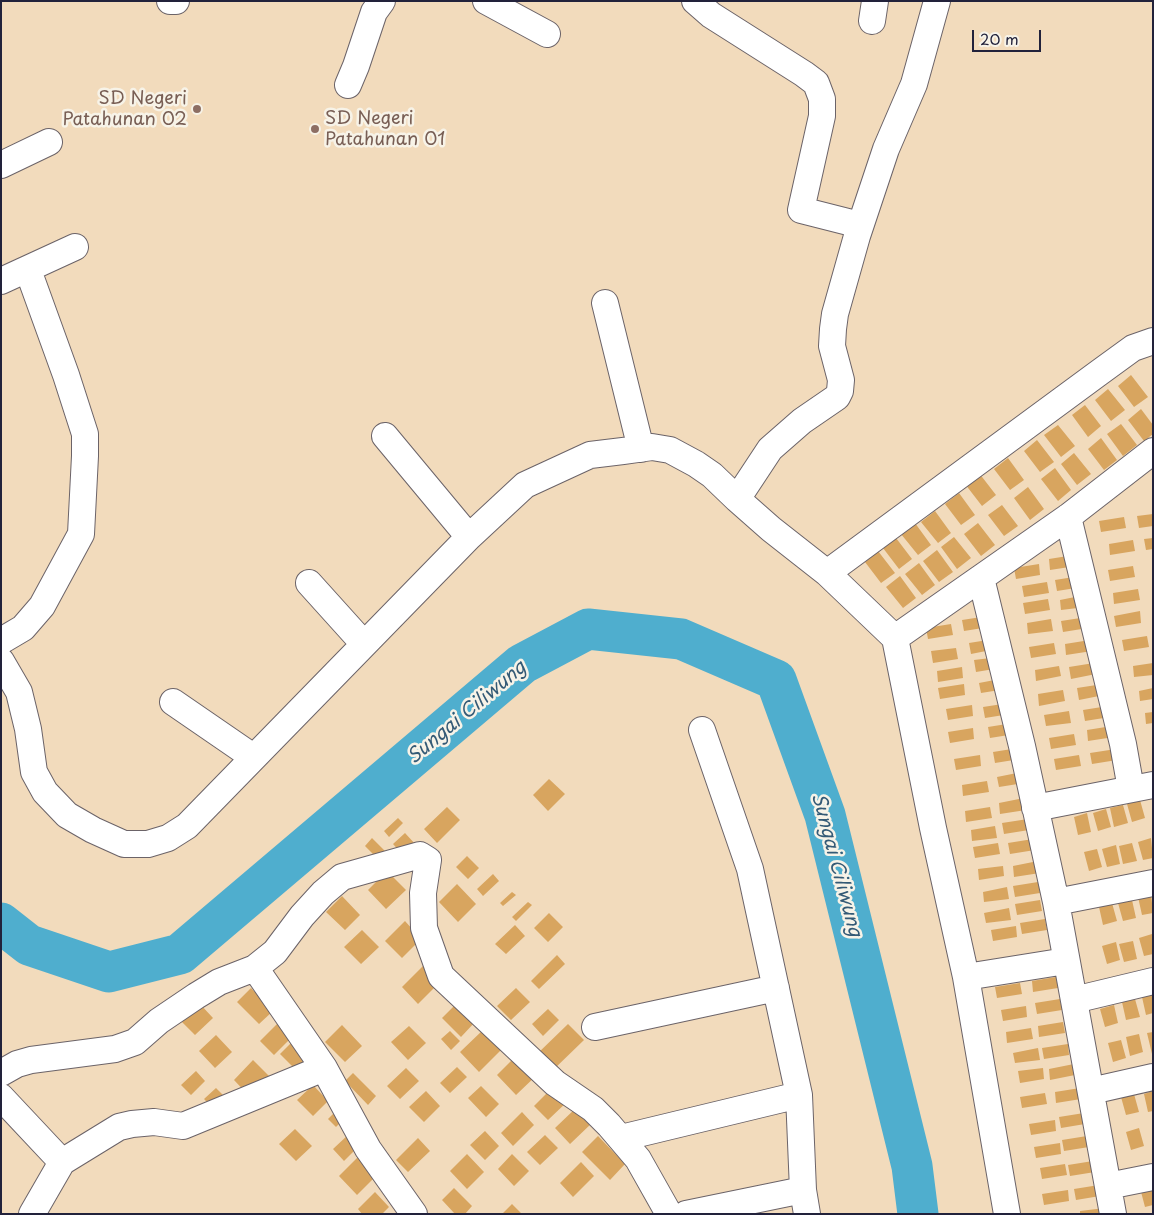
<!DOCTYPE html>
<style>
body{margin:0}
#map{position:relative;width:1154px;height:1215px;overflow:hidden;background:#f2dbbc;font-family:"Playpen Sans",sans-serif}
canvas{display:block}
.frame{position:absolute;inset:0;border:2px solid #22223b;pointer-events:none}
.scale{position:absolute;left:972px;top:30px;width:69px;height:22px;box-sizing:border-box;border:2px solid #22223b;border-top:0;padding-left:6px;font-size:15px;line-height:18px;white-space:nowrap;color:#22223b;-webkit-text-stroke:4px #f7f3e8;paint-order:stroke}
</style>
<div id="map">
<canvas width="1154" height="1215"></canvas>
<div class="frame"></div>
<div class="scale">20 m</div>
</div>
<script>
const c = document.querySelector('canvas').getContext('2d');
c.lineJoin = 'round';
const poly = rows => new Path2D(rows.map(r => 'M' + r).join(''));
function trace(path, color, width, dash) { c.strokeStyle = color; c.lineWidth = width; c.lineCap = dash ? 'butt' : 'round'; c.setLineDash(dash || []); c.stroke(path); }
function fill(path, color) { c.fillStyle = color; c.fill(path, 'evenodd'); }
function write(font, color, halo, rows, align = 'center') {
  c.font = font + ' "Playpen Sans",sans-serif'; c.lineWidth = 5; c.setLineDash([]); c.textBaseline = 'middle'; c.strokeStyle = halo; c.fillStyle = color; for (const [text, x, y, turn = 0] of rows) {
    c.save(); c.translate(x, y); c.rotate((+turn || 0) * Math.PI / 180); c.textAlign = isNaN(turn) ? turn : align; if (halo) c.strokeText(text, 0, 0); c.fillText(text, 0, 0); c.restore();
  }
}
trace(poly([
 [1,923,29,945,109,972,180,954,522,664,588,629,681,639,776,680,825,815,912,1166,918,1214]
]), '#4faece', 41);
fill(poly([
 [1131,375,1148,397,1134,407,1118,386],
 [1108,389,1125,410,1111,421,1095,400],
 [1085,405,1101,426,1088,437,1072,415],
 [1141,409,1153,425,1153,434,1144,441,1128,420],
 [1121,424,1137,445,1123,456,1107,434],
 [1058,425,1075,446,1061,457,1044,435],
 [1101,438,1117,460,1104,470,1088,449],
 [1037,440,1054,462,1040,472,1024,451],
 [1074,453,1091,474,1077,485,1061,464],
 [1008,458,1024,480,1010,490,994,469],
 [1055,468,1071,490,1058,501,1041,479],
 [979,473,996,495,982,506,965,484],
 [1028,487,1044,509,1030,520,1014,498],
 [959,493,975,515,961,525,945,504],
 [1002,505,1018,526,1004,536,988,515],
 [935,511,951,533,938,543,921,522],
 [1153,514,1153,526,1139,528,1137,516],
 [1124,517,1126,528,1101,532,1099,521],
 [915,523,931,545,918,555,901,534],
 [978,523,995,545,981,556,964,534],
 [954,537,971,558,957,569,941,547],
 [896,538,912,559,899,569,883,548],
 [1153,538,1153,549,1146,550,1144,539],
 [1133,540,1135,551,1110,555,1109,544],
 [937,550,953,572,939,582,923,561],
 [878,551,895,573,881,583,865,562],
 [1074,555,1076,566,1050,570,1049,559],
 [919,563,935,585,922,595,905,574],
 [1039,564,1040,575,1016,579,1014,568],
 [1133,566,1135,577,1110,581,1108,570],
 [900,576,916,598,903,608,886,587],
 [1080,576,1082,587,1057,591,1055,580],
 [1047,582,1049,593,1024,597,1022,586],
 [1138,589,1140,600,1114,604,1113,593],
 [1085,595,1086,607,1061,610,1060,600],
 [1048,599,1050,610,1025,614,1023,603],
 [1140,611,1141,623,1116,627,1114,616],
 [988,616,989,627,964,631,962,620],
 [1087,617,1088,628,1063,632,1061,621],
 [1051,619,1053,631,1028,634,1027,623],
 [951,624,953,635,928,639,926,628],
 [1147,636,1149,647,1124,651,1122,640],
 [994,639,996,649,971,654,969,643],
 [1090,640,1092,651,1066,655,1065,644],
 [1054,643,1056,654,1031,658,1029,647],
 [956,648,958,659,933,663,931,651],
 [999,657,1000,668,976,672,974,660],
 [1094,663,1096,674,1071,679,1069,667],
 [1153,663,1153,675,1134,677,1133,666],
 [1059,666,1061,676,1036,681,1035,670],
 [962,667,963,678,938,682,937,671],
 [1005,678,1006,689,981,693,979,683],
 [964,684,965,695,940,699,938,688],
 [1103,684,1104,695,1079,700,1077,688],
 [1153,688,1153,699,1140,701,1139,691],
 [1063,690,1065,701,1039,706,1038,694],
 [1009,703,1010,714,985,718,983,707],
 [972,705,973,716,948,720,946,709],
 [1108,706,1110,717,1085,721,1083,710],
 [1069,711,1071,723,1046,726,1044,715],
 [1153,712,1153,723,1146,724,1145,713],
 [1013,723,1015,734,990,738,988,727],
 [1112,726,1114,737,1088,741,1087,730],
 [973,728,974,739,950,743,948,732],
 [1074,734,1076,745,1051,749,1049,738],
 [1018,748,1020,759,995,763,993,752],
 [1116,749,1117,760,1092,764,1090,753],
 [980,755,981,766,956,770,954,759],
 [1079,755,1081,766,1056,770,1054,759],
 [1022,772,1024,783,999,787,997,777],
 [549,779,565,794,548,811,533,795],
 [987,781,989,792,963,796,962,785],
 [1024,798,1026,810,1000,814,999,803],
 [1140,800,1145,818,1132,822,1127,804],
 [1123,805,1128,823,1114,827,1110,808],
 [447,807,460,820,437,843,424,829],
 [990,807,992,818,966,822,965,811],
 [1106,809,1111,827,1098,831,1093,813],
 [1087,813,1091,832,1078,835,1074,817],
 [398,818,403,823,389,837,384,831],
 [1028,819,1029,830,1004,834,1002,823],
 [995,826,997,838,972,841,971,830],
 [405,833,416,845,404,856,393,844],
 [372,838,385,851,377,858,365,846],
 [1151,838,1153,858,1143,860,1138,842],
 [1033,839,1035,850,1010,854,1008,843],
 [998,843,1000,854,975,858,973,847],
 [1132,843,1137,861,1123,864,1119,846],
 [1116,845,1120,864,1107,867,1102,849],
 [1097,849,1102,867,1089,871,1084,852],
 [467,856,479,868,468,879,456,867],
 [1038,861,1040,873,1014,877,1013,866],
 [1003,866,1004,876,979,880,978,869],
 [387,871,406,890,386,909,368,890],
 [493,874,499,881,483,896,477,889],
 [1038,882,1040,893,1015,897,1013,886],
 [457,884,476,904,458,922,439,902],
 [1007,887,1009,899,984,902,983,892],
 [512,892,516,895,503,906,500,903],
 [1151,893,1153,913,1142,915,1138,897],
 [342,896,360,915,345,930,326,912],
 [1040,900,1042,911,1017,915,1015,904],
 [1132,900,1136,918,1123,921,1118,903],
 [528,902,532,905,516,921,512,917],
 [1112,903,1117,921,1103,925,1099,907],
 [1009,908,1011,920,986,923,984,913],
 [549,913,563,927,548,942,534,928],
 [1045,919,1047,930,1022,934,1020,923],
 [405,921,421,939,402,958,385,941],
 [515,925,525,936,506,954,495,944],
 [1016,926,1017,937,993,941,991,930],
 [362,930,379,947,361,964,344,947],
 [1152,934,1153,954,1144,956,1139,938],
 [1133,941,1137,959,1124,962,1119,944],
 [1116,942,1120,960,1107,964,1102,946],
 [557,955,565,964,539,989,531,981],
 [425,964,441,981,418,1004,402,987],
 [1056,977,1058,988,1033,992,1032,981],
 [1020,983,1022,994,997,998,995,987],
 [251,988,273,1011,259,1024,237,1002],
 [516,988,530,1002,511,1020,497,1006],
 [1153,994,1153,1013,1146,1015,1142,997],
 [1060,999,1062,1010,1037,1014,1035,1003],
 [1135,999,1140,1017,1126,1020,1122,1002],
 [457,1003,475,1022,461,1037,442,1018],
 [200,1004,213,1018,195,1035,182,1022],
 [1114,1005,1118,1023,1105,1027,1100,1009],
 [1026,1006,1027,1017,1003,1021,1001,1010],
 [548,1009,559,1020,543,1036,532,1024],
 [280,1021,294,1035,274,1055,260,1041],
 [1063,1022,1065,1033,1039,1037,1038,1026],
 [568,1024,584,1040,551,1072,535,1056],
 [342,1025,362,1046,345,1062,325,1042],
 [409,1026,426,1043,408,1060,391,1042],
 [1031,1028,1033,1039,1007,1043,1006,1032],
 [484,1029,503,1048,479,1072,460,1052],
 [450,1031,460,1041,451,1050,441,1039],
 [1153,1032,1153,1054,1152,1054,1147,1033],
 [1139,1034,1143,1052,1130,1056,1126,1037],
 [216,1035,232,1052,215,1068,199,1051],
 [296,1038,315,1058,299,1073,280,1054],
 [1121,1040,1126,1058,1113,1062,1108,1043],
 [1068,1044,1069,1055,1044,1059,1042,1048],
 [1038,1048,1040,1060,1015,1063,1013,1053],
 [519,1053,539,1073,516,1095,497,1075],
 [253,1060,270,1077,250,1097,234,1080],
 [1074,1064,1075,1075,1050,1080,1049,1069],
 [457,1067,467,1077,450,1093,440,1083],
 [406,1068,419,1081,400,1099,387,1086],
 [1043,1068,1044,1079,1020,1083,1018,1071],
 [196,1071,205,1081,191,1095,181,1085],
 [353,1073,376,1096,368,1105,345,1081],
 [313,1085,328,1101,313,1116,297,1100],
 [481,1086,499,1104,486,1117,468,1098],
 [554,1086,568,1101,548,1120,534,1106],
 [216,1088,227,1099,215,1110,204,1099],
 [1080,1088,1081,1099,1056,1103,1055,1092],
 [426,1091,440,1106,424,1122,409,1107],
 [1153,1091,1153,1111,1148,1112,1144,1094],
 [1045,1093,1047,1104,1022,1108,1020,1097],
 [1134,1094,1139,1112,1126,1115,1121,1097],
 [577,1107,592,1123,570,1144,555,1128],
 [336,1111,344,1119,336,1127,328,1119],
 [522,1112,534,1125,513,1146,501,1133],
 [1084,1113,1085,1124,1061,1128,1059,1117],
 [1055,1120,1056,1131,1031,1135,1029,1124],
 [1139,1128,1144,1146,1131,1150,1126,1132],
 [295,1129,312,1146,296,1161,279,1144],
 [485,1131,499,1146,485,1160,470,1145],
 [349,1134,360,1145,344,1161,333,1149],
 [545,1135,558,1148,540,1165,527,1152],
 [598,1136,625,1164,610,1180,582,1152],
 [1087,1136,1089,1147,1064,1151,1062,1140],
 [418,1138,430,1151,408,1172,396,1160],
 [1060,1143,1061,1154,1036,1158,1034,1147],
 [362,1153,380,1172,357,1195,339,1176],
 [467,1154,484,1172,467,1189,450,1171],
 [512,1154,529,1171,514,1186,498,1169],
 [1093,1161,1095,1172,1070,1176,1068,1165],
 [581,1162,594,1176,573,1197,560,1183],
 [1065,1164,1067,1175,1042,1179,1040,1168],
 [1099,1185,1100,1196,1076,1200,1074,1189],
 [1153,1185,1153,1205,1145,1207,1140,1188],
 [454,1188,472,1206,465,1214,455,1214,442,1200],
 [1068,1190,1069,1201,1044,1205,1042,1194],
 [375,1192,389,1207,382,1214,362,1214,358,1209],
 [512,1204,522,1214,502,1214],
 [1105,1208,1106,1214,1080,1214,1080,1211]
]), '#d8a55f');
const minor = poly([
 [170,1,176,1],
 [486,1,547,34],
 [695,1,711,15,804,74,816,83,822,99,822,116,801,210,860,225],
 [872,21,875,1],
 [348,85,356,66,374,12,382,1],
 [1,165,49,142],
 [1,281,75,247],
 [605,303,641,449],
 [385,436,469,537],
 [737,499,770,449,802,421,837,397,840,391,841,380,832,346,833,329,835,314,857,236,886,149,914,84,937,1],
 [1068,517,1123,744,1131,789],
 [827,573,1100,372,1133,348,1153,341],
 [981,578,1022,746,1056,902,1113,1214],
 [309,583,364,644],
 [895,638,1068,517,1153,451],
 [1,641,23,628,42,606,81,534,85,456,85,434,66,375,28,270],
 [1,661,19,692,28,729,34,772,45,792,67,815,93,830,124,844,148,844,168,838,187,826,469,537,525,485,590,455,623,451,652,447,670,450,696,464,712,475,737,499,771,529,827,573,895,638,933,828,966,977,1007,1214],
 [173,702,253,757],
 [1035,808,1153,785],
 [1056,902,1153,883],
 [255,968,324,1068,368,1149,414,1214],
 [966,977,1066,961],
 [1074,1000,1153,981],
 [595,1027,776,988],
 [1,1073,17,1064,31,1060,115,1049,135,1042,159,1021,196,996,219,982,255,968,275,952,302,916,323,893,342,877,420,855,428,860,423,893,424,928,441,976,555,1083,593,1109,609,1125,638,1159,669,1214],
 [1091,1091,1153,1077],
 [1,1097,62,1162,32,1214],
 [621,1138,799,1095],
 [62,1162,119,1127,132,1124,154,1122,183,1126,324,1068],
 [1108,1186,1153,1177],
 [803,1190,807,1214],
 [686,1214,803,1190,799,1095,750,869,702,730]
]);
trace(minor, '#6b6368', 28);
trace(minor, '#fff', 26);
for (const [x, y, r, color] of [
 [197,109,5,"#8d6e63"],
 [315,129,5,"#8d6e63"]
]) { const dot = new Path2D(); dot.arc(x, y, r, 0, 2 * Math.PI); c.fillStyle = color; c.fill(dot); trace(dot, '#f7f3e8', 2); }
write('18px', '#785e54', '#f7f3e8', [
 ["SD Negeri",187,99],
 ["Patahunan 02",187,120],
 ["SD Negeri",325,119,"left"],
 ["Patahunan 01",325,140,"left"]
], 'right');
write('italic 19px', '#345a76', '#f7f3e8', [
 ["Sungai Ciliwung",467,713,-40],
 ["Sungai Ciliwung",836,865,75]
]);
</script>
